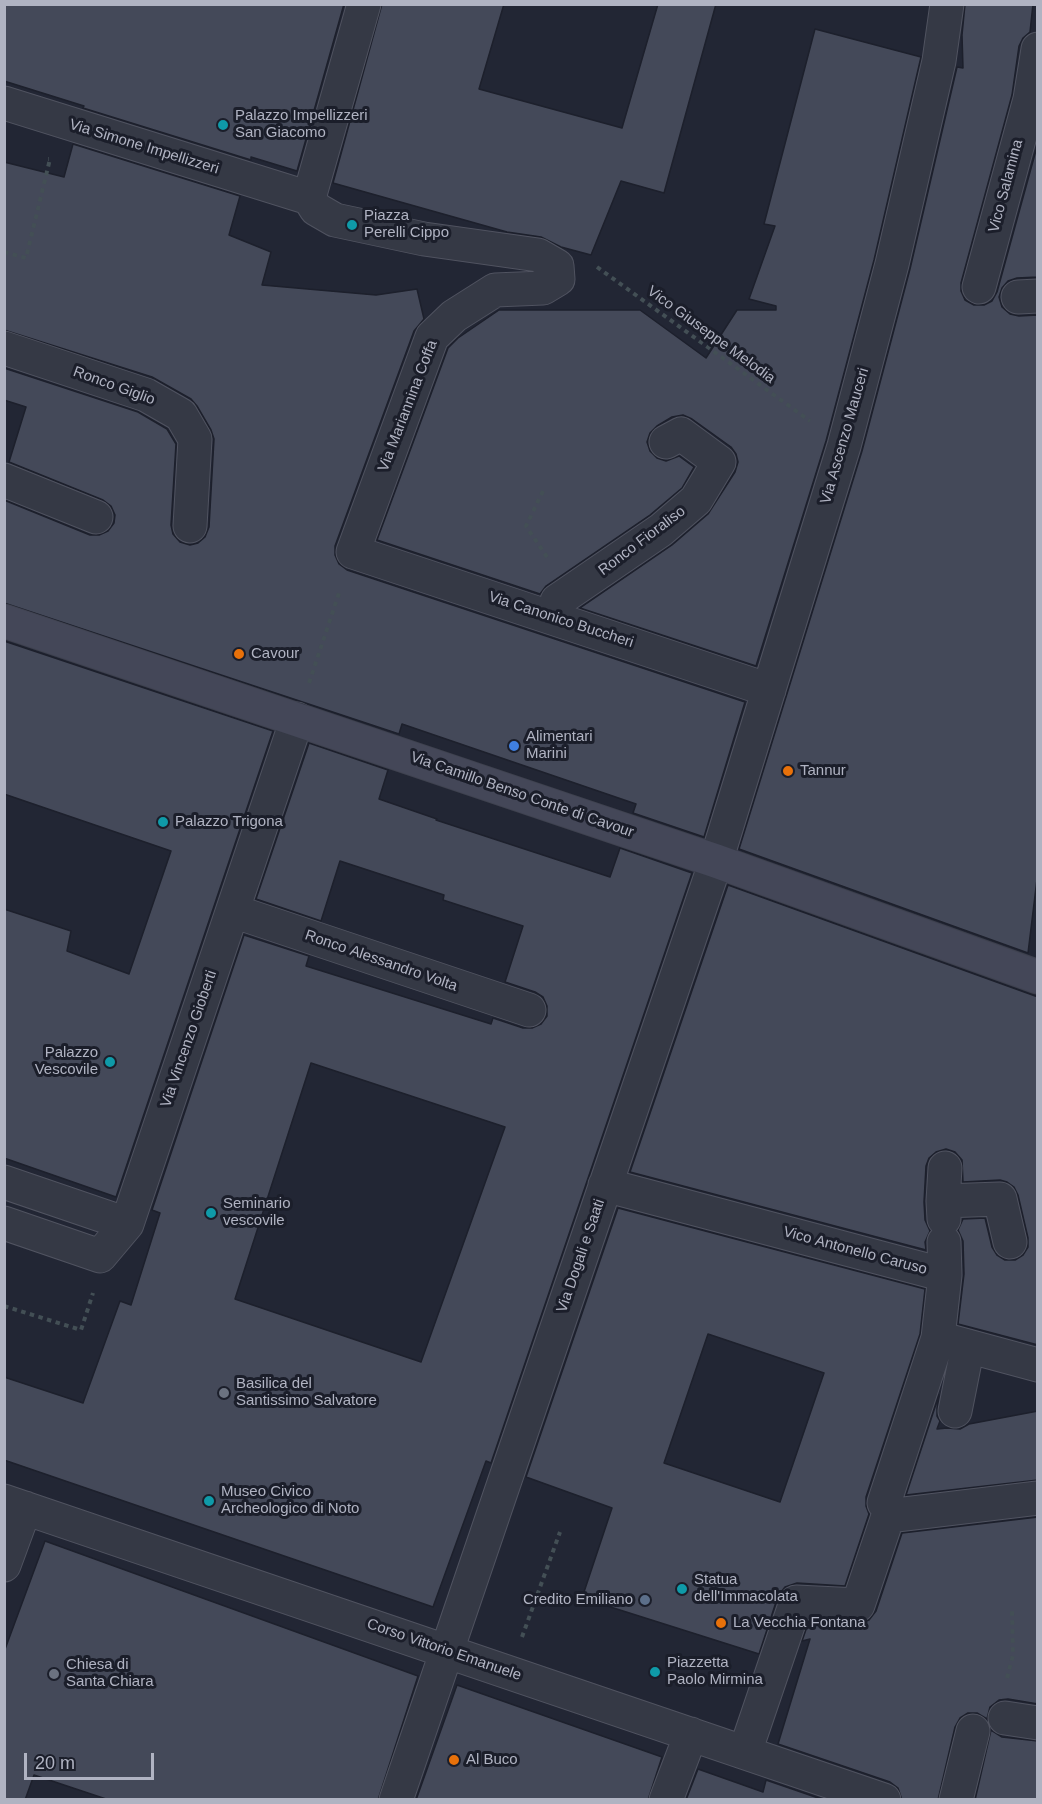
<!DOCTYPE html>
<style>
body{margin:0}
#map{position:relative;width:1042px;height:1804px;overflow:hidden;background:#222634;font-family:Arial,sans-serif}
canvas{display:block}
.frame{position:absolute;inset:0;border:6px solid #b0b3c2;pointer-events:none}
.scale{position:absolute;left:24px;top:1753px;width:130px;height:27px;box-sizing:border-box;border:3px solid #b0b3c2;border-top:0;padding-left:8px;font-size:18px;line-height:21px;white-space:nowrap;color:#b0b3c2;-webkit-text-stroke:4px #1b1e2a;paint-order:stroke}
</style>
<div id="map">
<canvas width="1042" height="1804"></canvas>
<div class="frame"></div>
<div class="scale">20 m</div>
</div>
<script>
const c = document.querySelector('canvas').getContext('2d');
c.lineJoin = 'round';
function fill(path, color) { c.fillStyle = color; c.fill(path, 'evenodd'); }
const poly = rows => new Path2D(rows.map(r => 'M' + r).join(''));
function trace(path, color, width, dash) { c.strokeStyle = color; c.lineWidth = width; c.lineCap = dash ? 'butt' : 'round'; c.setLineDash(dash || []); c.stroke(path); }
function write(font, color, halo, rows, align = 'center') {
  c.font = font + ' Arial,sans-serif'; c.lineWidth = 6; c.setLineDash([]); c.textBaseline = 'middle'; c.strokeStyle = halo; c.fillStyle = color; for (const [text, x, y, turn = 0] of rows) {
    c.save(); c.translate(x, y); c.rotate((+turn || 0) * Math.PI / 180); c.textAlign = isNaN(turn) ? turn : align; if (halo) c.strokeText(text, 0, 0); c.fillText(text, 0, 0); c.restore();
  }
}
const building = poly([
 [4,4,344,4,297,171,251,157,251,160,83,108,84,106,4,81,4,4],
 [382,4,504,4,479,89,622,128,658,4,716,4,664,193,621,181,591,255,561,247,541,237,507,232,333,183,382,4],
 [965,4,1033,4,1030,32,1023,38,1019,46,1012,95,961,283,961,291,965,300,974,305,984,305,992,301,997,292,1038,143,1038,277,1017,278,1008,281,1002,288,999,297,1002,307,1010,314,1019,316,1038,315,1038,871,1028,953,739,849,862,451,910,269,957,67,963,68,962,35,965,4],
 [815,29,921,57,874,260,826,441,756,666,580,608,672,545,708,514,735,472,738,462,736,454,731,447,692,419,683,415,672,417,657,426,650,433,647,442,650,451,657,458,666,461,679,456,694,467,682,488,650,515,546,586,540,594,377,540,448,348,458,338,499,310,640,310,706,358,737,310,776,310,776,306,749,299,775,226,764,224,815,29],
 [73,144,240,196,229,235,271,252,262,285,376,295,417,289,424,319,414,331,335,546,335,555,339,564,347,570,745,702,704,837,633,813,636,804,402,724,399,734,4,603,4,500,90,535,99,535,108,531,114,523,115,515,111,506,103,500,9,462,26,407,4,400,4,368,138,412,167,429,176,444,171,525,173,534,180,542,190,545,198,543,205,537,209,527,214,439,211,430,197,406,191,399,152,377,4,330,4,162,64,177,73,144],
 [4,641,273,731,116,1197,4,1158,4,909,71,931,67,951,129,974,171,851,4,794,4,641],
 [309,743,388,770,379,799,437,819,436,820,610,877,620,848,692,873,491,1463,486,1461,433,1607,4,1460,4,1377,83,1403,120,1301,131,1305,160,1213,152,1210,244,935,309,956,306,966,491,1024,493,1018,523,1028,532,1028,541,1024,547,1016,547,1006,543,997,535,992,505,982,523,926,443,900,444,895,340,861,321,921,256,899,309,743],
 [311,1063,505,1127,421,1362,235,1299,311,1063],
 [728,885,1038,997,1038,1345,958,1324,964,1274,963,1241,958,1230,963,1219,985,1218,992,1247,997,1255,1005,1260,1015,1260,1023,1255,1028,1247,1028,1238,1018,1195,1014,1187,1007,1182,1000,1180,963,1182,962,1160,955,1152,946,1149,936,1152,929,1158,926,1166,924,1202,925,1220,930,1231,925,1242,926,1250,630,1172,728,885],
 [618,1208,925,1289,920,1334,866,1497,866,1506,869,1514,845,1586,797,1583,785,1587,778,1596,759,1654,582,1598,612,1508,526,1477,618,1208],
 [708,1334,824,1373,780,1502,664,1463,708,1334],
 [939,1395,937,1408,937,1416,940,1421,937,1429,947,1428,960,1429,969,1424,1038,1411,1038,1480,906,1495,939,1395],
 [1038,1517,1038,1704,1008,1699,999,1700,990,1707,987,1719,977,1713,968,1713,960,1718,955,1727,938,1800,902,1800,898,1788,890,1782,778,1744,810,1639,802,1641,809,1621,857,1624,869,1620,876,1611,902,1533,1038,1517],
 [45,1541,418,1676,378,1800,109,1800,34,1775,25,1800,4,1800,4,1652,45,1541],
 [457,1685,662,1757,648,1800,416,1800,457,1685],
 [991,1730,1002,1737,1038,1741,1038,1800,975,1800,991,1730],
 [698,1769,763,1792,766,1780,824,1800,686,1800,698,1769]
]);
fill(building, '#444959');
trace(building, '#1d202c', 1.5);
const street = poly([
 [4,103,309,198,316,209,335,220,424,239,538,255,557,266,558,279,543,288,495,290,454,316,432,337,353,552,769,690],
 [309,198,364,4],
 [979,287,1030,99,1038,49],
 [1018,297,1038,296],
 [4,348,146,395,181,415,195,439,190,526],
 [4,480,96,517],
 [557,601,661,530,696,500,719,462,681,434,666,442],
 [233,911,529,1010],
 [4,1182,127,1224],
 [605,1185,945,1275,938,1338,884,1503],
 [943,1201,945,1168],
 [944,1219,943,1201,1000,1199,1010,1242],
 [4,1223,100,1256,127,1224,297,719],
 [944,1242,945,1275],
 [938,1338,1038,1365],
 [955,1411,968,1346],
 [4,1501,884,1800],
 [4,1565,25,1508],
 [1005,1718,1038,1723],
 [745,1752,796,1602,858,1605,888,1516,1038,1498],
 [396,1800,716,861,844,446,892,264,939,61,947,4],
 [666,1800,691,1734],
 [956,1800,973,1731]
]);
const secondary = poly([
 [4,621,716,861,1038,977]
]);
trace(street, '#505360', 35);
trace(secondary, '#3f424f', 35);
trace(poly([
 [4,252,26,258,50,159,48,159],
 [597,267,810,421],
 [543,491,526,526,549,560],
 [309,683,340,590],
 [4,1306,81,1330,93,1293],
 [522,1637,560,1532],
 [1007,1678,1013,1655,1012,1611]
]), '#434f55', 4, [4.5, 4.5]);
trace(street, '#353945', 33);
trace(secondary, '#444758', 33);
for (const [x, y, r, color] of [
 [223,125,6,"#0f9aa8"],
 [352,225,6,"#0f9aa8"],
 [239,654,6,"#e8710a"],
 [514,746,6,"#3f7fe0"],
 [788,771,6,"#e8710a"],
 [163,822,6,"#0f9aa8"],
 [110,1062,6,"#0f9aa8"],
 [211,1213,6,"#0f9aa8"],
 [224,1393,6,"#6b7280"],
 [209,1501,6,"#0f9aa8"],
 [682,1589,6,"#0f9aa8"],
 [645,1600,6,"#5c6f8a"],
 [721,1623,6,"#e8710a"],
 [655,1672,6,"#0f9aa8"],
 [54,1674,6,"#6b7280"],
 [454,1760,6,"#e8710a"]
]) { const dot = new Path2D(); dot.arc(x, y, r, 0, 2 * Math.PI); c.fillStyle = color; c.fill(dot); trace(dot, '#1b1e2a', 2); }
write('15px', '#b0b3c2', '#1b1e2a', [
 ["Palazzo Impellizzeri",235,116],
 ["San Giacomo",235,133],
 ["Piazza",364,216],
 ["Perelli Cippo",364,233],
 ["Cavour",251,654],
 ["Alimentari",526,737],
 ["Marini",526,754],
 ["Tannur",800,771],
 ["Palazzo Trigona",175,822],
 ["Palazzo",98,1053,"right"],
 ["Vescovile",98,1070,"right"],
 ["Seminario",223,1204],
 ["vescovile",223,1221],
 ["Basilica del",236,1384],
 ["Santissimo Salvatore",236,1401],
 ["Museo Civico",221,1492],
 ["Archeologico di Noto",221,1509],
 ["Statua",694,1580],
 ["dell'Immacolata",694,1597],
 ["Credito Emiliano",633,1600,"right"],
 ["La Vecchia Fontana",733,1623],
 ["Piazzetta",667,1663],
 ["Paolo Mirmina",667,1680],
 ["Chiesa di",66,1665],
 ["Santa Chiara",66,1682],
 ["Al Buco",466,1760]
], 'left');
write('15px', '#b0b3c2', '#1b1e2a', [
 ["Via Simone Impellizzeri",144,147,17],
 ["Vico Salamina",1006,186,-75],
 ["Vico Giuseppe Melodia",711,335,36],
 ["Ronco Giglio",114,386,20],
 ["Via Mariannina Coffa",408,406,-69],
 ["Via Ascenzo Mauceri",845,436,-74],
 ["Ronco Fioraliso",642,541,-37],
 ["Via Canonico Buccheri",561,620,18],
 ["Via Camillo Benso Conte di Cavour",522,795,19],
 ["Ronco Alessandro Volta",381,961,19],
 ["Via Vincenzo Gioberti",189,1039,-71],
 ["Vico Antonello Caruso",855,1251,15],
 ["Via Dogali e Saati",581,1256,-71],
 ["Corso Vittorio Emanuele",444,1650,19]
]);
</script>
